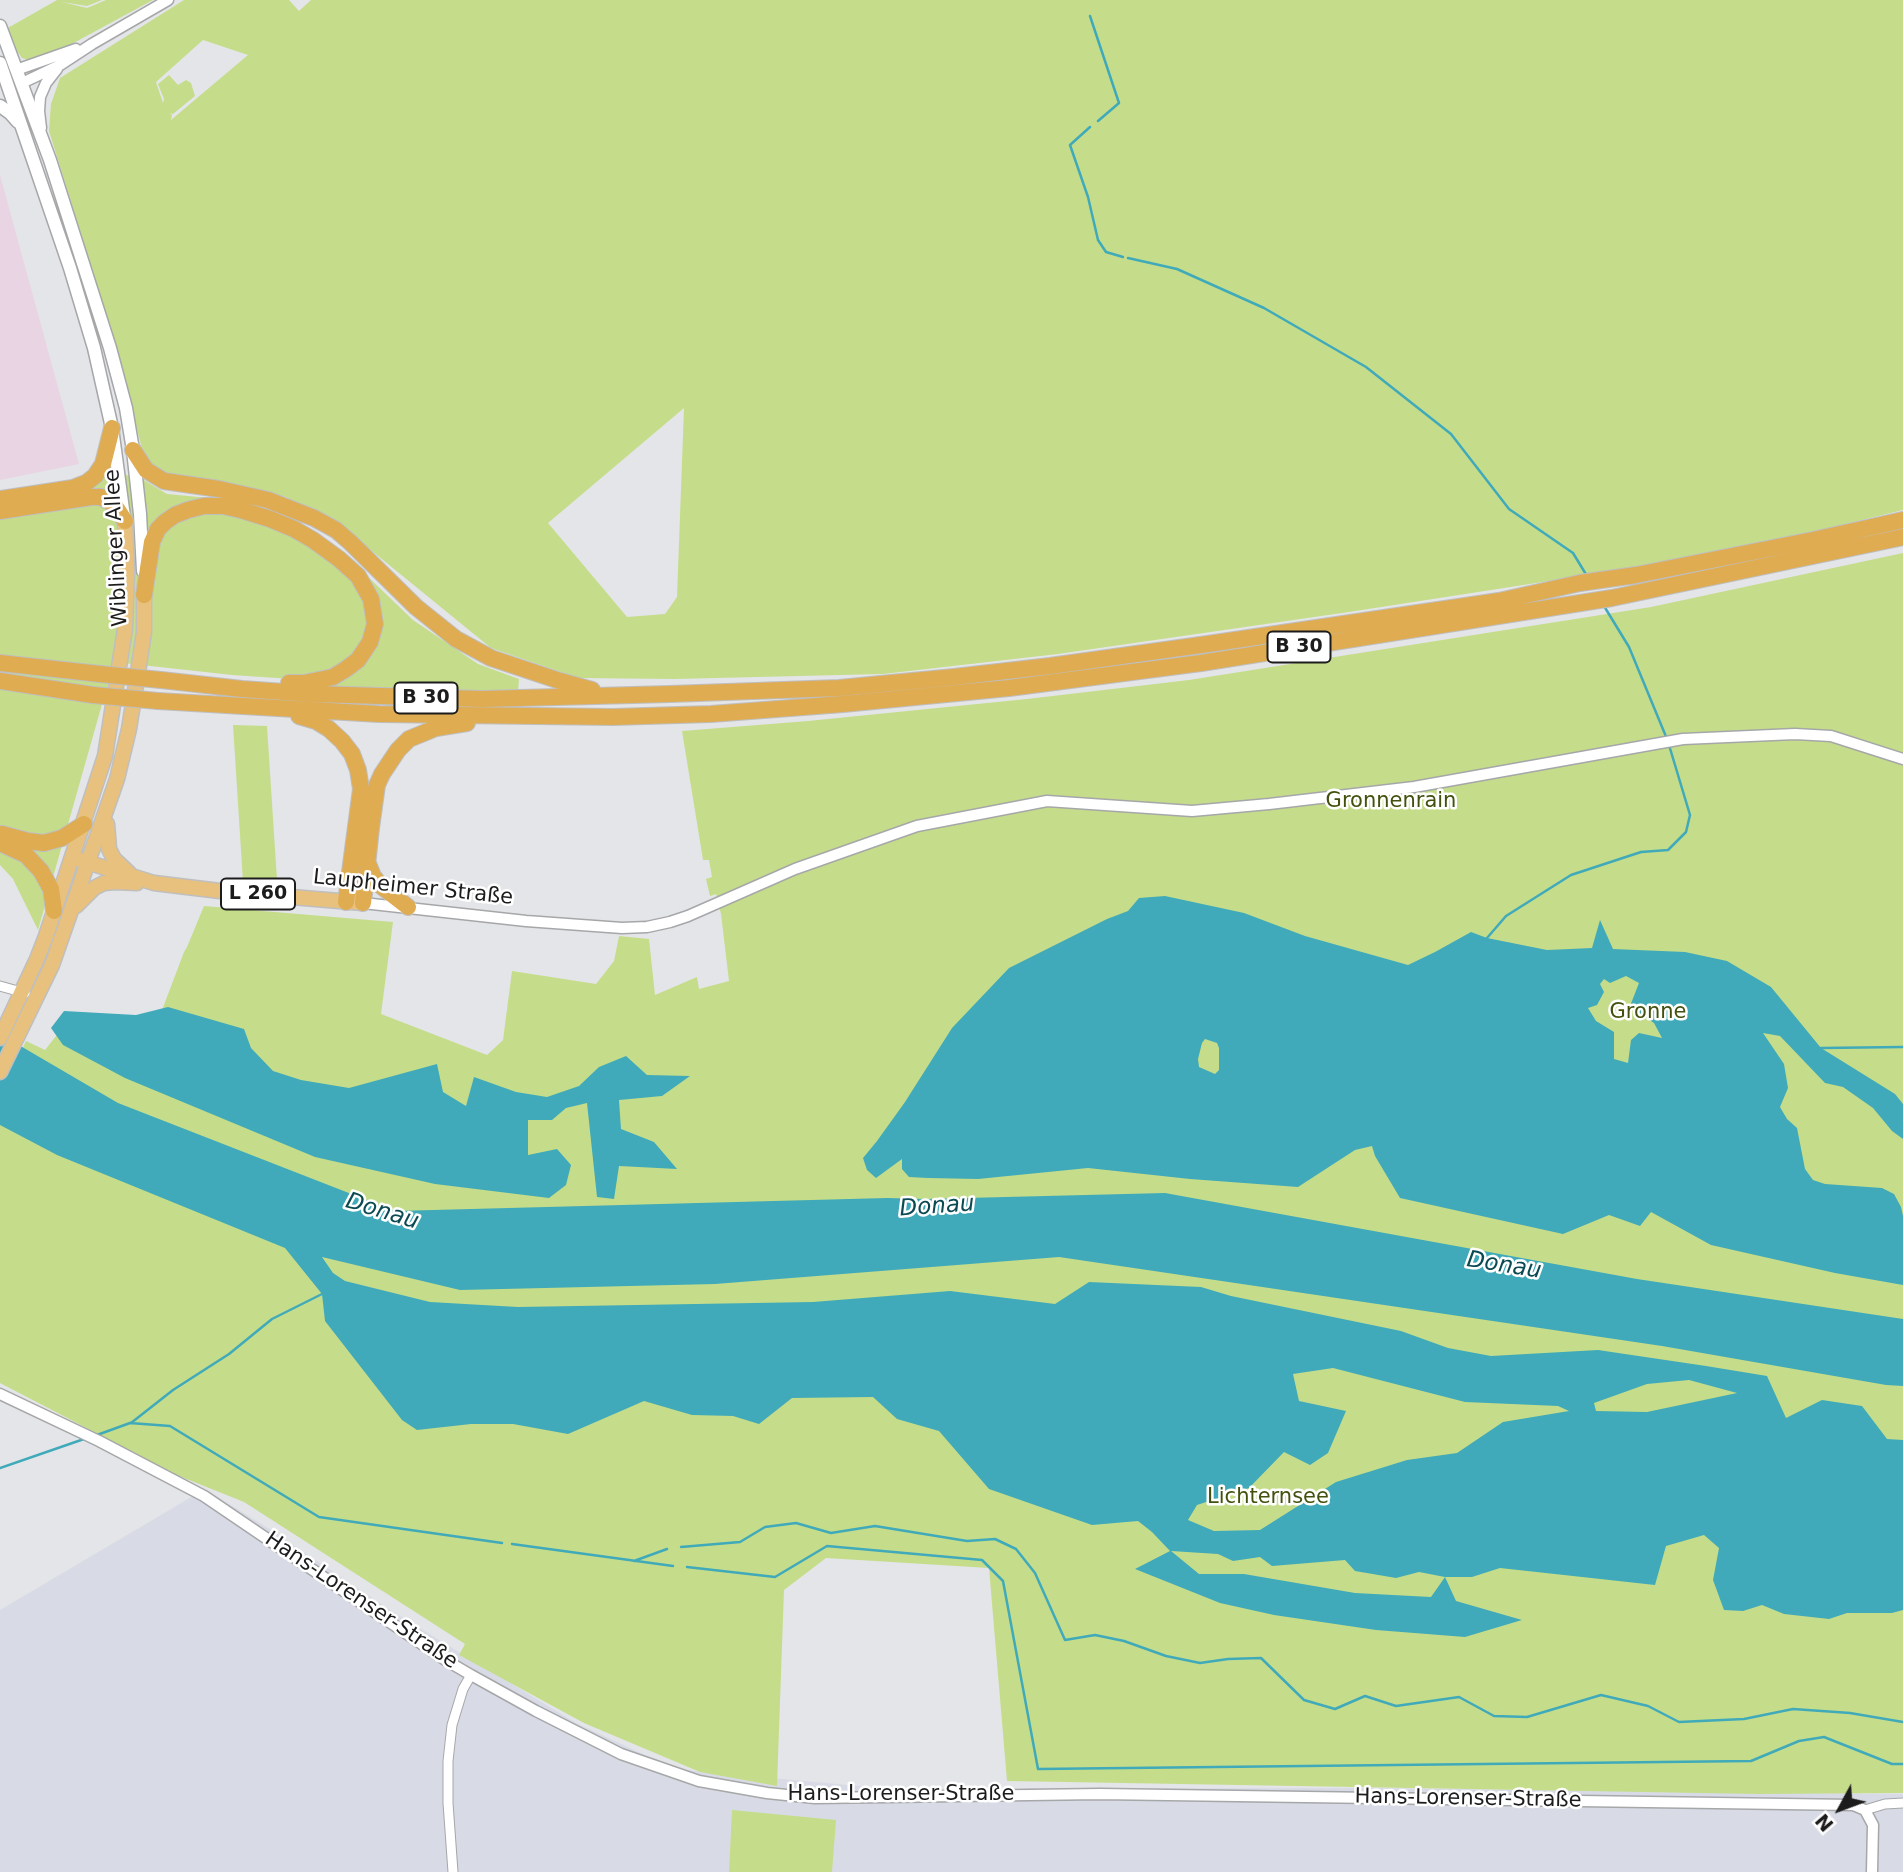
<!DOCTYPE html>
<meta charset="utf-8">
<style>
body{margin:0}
#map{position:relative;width:1903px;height:1872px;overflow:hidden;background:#e4e5e8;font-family:"DejaVu Sans",sans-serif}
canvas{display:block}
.north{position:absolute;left:1805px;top:1774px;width:70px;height:70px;-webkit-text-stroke:5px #fff;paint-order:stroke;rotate:229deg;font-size:19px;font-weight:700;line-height:28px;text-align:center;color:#1c1c1d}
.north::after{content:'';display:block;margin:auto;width:24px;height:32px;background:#1c1c1d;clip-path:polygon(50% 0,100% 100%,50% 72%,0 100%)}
</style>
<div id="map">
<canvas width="1903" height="1872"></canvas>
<div class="north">N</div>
</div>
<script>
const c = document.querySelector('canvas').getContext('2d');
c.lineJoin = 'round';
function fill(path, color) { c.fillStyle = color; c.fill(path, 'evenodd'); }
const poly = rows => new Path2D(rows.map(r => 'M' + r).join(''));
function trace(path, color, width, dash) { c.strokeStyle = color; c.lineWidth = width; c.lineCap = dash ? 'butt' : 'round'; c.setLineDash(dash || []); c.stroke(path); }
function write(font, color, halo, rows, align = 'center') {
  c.font = font + ' "DejaVu Sans",sans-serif'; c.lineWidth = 5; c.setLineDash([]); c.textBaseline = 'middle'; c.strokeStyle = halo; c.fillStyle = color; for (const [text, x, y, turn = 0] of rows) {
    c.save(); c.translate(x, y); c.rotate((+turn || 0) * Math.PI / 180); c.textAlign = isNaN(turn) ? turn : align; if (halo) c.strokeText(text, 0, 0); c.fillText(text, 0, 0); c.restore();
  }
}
fill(poly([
 [0,175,79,464,0,480]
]), '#e9d4e4');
fill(poly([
 [205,1489,271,1530,390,1610,576,1723,675,1769,891,1789,1357,1788,1903,1794,1903,1872,0,1872,0,1610]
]), '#d8dbe5');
fill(poly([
 [57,0,102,0,87,6,62,2,87,8,106,0,153,0,68,46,29,60,22,58,11,43,6,29],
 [184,0,289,0,299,11,311,0,1903,0,1903,510,1717,555,1349,612,1058,654,883,674,674,679,578,678,491,648,367,547,286,497,179,480,160,471,151,464,142,449,115,343,49,131,51,104,60,78],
 [203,40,248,55,171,120,172,115,170,113,173,114,195,96,191,83,186,80,178,85,169,75,158,84,164,99,163,103,156,82],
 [684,408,677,597,665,614,627,617,548,523],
 [110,471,142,479,167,494,209,498,281,515,341,551,413,620,478,664,519,679,518,691,331,687,307,680,232,675,114,662,38,930,13,879,0,865,0,517,66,507],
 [1903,553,1903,1793,1758,1794,1007,1781,989,1568,826,1558,784,1590,777,1786,700,1772,584,1723,459,1655,465,1644,244,1502,179,1476,0,1383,0,1093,26,1041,45,1050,75,1012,159,1018,184,952,187,947,204,906,393,922,381,1014,487,1055,503,1040,512,971,596,984,614,961,619,936,649,939,655,995,697,977,699,989,729,981,721,914,716,894,710,896,706,879,712,877,709,860,703,860,682,731,808,721,1027,699,1189,680,1651,607],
 [233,725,267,726,277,880,243,882],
 [732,1810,836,1820,832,1872,729,1872]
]), '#c5dd8a');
fill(poly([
 [1165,896,1244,913,1305,936,1408,965,1435,952,1471,932,1487,938,1547,950,1592,948,1600,920,1613,949,1685,952,1727,961,1771,987,1821,1048,1895,1094,1903,1104,1903,1139,1892,1131,1873,1108,1843,1087,1825,1083,1780,1036,1763,1033,1784,1064,1788,1088,1780,1107,1787,1119,1797,1128,1805,1169,1813,1180,1825,1184,1882,1188,1894,1194,1901,1207,1903,1216,1903,1285,1835,1273,1711,1245,1651,1212,1640,1226,1609,1215,1563,1234,1400,1198,1375,1156,1372,1146,1355,1150,1298,1187,1190,1179,1088,1168,978,1179,928,1178,909,1177,902,1169,902,1159,876,1178,867,1170,863,1158,877,1141,905,1102,952,1028,1009,968,1107,919,1128,911,1139,898],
 [1626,976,1639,983,1630,1006,1654,1023,1662,1038,1639,1033,1631,1040,1628,1063,1614,1059,1614,1032,1596,1021,1588,1008,1597,1005,1604,992,1600,984,1604,979,1610,983],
 [1205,1039,1217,1043,1219,1048,1219,1070,1215,1074,1199,1067,1198,1059,1202,1043],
 [168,1007,244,1029,251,1048,273,1071,301,1080,349,1088,437,1064,443,1092,466,1106,474,1077,516,1092,547,1097,579,1086,599,1067,626,1056,647,1075,690,1076,662,1096,619,1100,621,1129,654,1142,677,1169,619,1166,614,1199,597,1197,587,1103,566,1108,552,1120,528,1120,528,1155,557,1149,571,1165,566,1185,549,1198,435,1184,315,1157,125,1078,63,1045,51,1028,64,1011,136,1015],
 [0,1034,118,1103,395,1211,887,1198,926,1199,1165,1193,1637,1279,1903,1319,1903,1386,1886,1385,1662,1346,1059,1257,715,1284,460,1290,322,1257,333,1273,345,1281,430,1302,518,1307,813,1302,950,1291,1055,1304,1089,1282,1201,1287,1231,1296,1401,1331,1448,1348,1491,1356,1598,1350,1706,1366,1767,1376,1786,1418,1822,1400,1862,1406,1887,1439,1903,1440,1903,1610,1892,1613,1847,1613,1829,1619,1784,1614,1762,1605,1743,1611,1724,1610,1713,1580,1719,1548,1704,1535,1666,1546,1655,1585,1500,1568,1472,1577,1445,1577,1456,1601,1522,1620,1465,1637,1376,1630,1274,1615,1220,1603,1135,1569,1170,1551,1152,1532,1138,1521,1092,1525,989,1489,939,1431,897,1419,873,1397,792,1398,759,1424,733,1416,692,1415,644,1401,568,1434,513,1424,471,1424,417,1430,402,1420,325,1321,322,1294,285,1248,57,1155,0,1125],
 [1333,1368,1465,1402,1558,1406,1569,1411,1503,1422,1457,1453,1407,1460,1336,1482,1260,1530,1214,1531,1188,1520,1197,1505,1249,1488,1284,1452,1310,1465,1328,1453,1346,1411,1299,1401,1293,1374],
 [1689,1380,1737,1393,1647,1412,1596,1411,1594,1403,1647,1384],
 [1171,1551,1218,1554,1233,1561,1260,1557,1272,1566,1345,1560,1355,1571,1396,1578,1419,1572,1445,1577,1431,1597,1355,1593,1244,1574,1199,1574]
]), '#40aaba');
trace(poly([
 [1090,16,1119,103,1098,121],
 [1090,127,1070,145,1088,197,1098,240,1106,252,1123,257],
 [1128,258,1177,269,1264,308,1366,367,1451,434,1509,509,1573,553,1587,576],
 [1604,606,1629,647,1667,739],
 [1487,938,1506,916,1571,875,1641,852,1668,850,1686,832,1690,815,1669,745],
 [1821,1048,1903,1047],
 [131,1423,173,1390,229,1354,272,1319,322,1294],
 [97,1435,130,1423,170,1426,319,1517,502,1543],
 [0,1468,84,1439],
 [512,1544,673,1566],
 [681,1547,740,1542,765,1527,796,1523,831,1533,875,1526,967,1541,995,1539,1016,1549,1035,1573,1065,1640,1095,1635,1124,1641,1166,1656,1200,1663,1228,1659,1261,1658,1304,1700,1335,1709,1365,1696,1396,1706,1459,1697,1494,1716,1527,1717,1601,1695,1648,1706,1679,1722,1744,1719,1793,1709,1850,1713,1903,1722],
 [634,1561,667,1549],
 [687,1567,775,1577,827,1546,982,1560,1003,1581,1038,1769,1751,1761,1799,1741,1824,1737,1892,1764,1903,1764]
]), '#40aaba', 2.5);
const minor = poly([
 [0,986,25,993],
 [1865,1810,1885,1804,1903,1803],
 [453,1872,448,1803,448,1761,452,1725,463,1689,471,1675]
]);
const tertiary = poly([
 [16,70,76,49],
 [22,83,60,65,92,44,168,0],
 [41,128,39,111,40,97,46,83,57,69],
 [363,903,526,921,622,928,647,927,670,922,688,916,795,869,917,826,1047,801,1192,811,1269,804,1414,787,1683,739,1795,734,1831,736,1903,759],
 [0,1394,99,1441,204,1496,447,1661,471,1675,536,1711,621,1754,699,1781,767,1793,815,1798,1100,1794,1853,1805,1865,1810,1873,1825,1872,1872]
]);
const secondary = poly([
 [0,26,50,160,110,348,126,408,133,450,140,514,143,571],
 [0,63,70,268,94,348,112,428,124,517],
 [0,106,10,113,18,122]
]);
const primary = poly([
 [107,824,109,849,114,859,129,873],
 [80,860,154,883,220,891,363,903],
 [76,906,94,888,104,883,115,882,137,883],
 [0,1038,37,959,46,936,105,756,125,629,127,572,125,521],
 [0,1072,52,965,117,779,129,729,138,672,144,632,144,595]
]);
const trunk = poly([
 [133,450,146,470,164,481,219,489,268,500,314,518,336,530,351,543,416,607,456,639,491,658,560,681,592,690],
 [0,499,73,488,86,483,95,476,103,464,112,428],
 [0,511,91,497,101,497,114,504,125,521],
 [144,595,152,542,158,529,165,522,175,515,188,510,204,506,223,506,241,510,270,519,294,529,313,540,339,559,358,576,371,599,375,624,370,642,358,660,346,669,333,677,304,683,289,683],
 [0,663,100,674],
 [161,680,242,689,313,694,482,699,670,694,839,688,954,677,1050,666,1208,644,1499,601,1580,583,1636,575,1813,540,1903,520],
 [0,681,93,695],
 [158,701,379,714,613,717,711,714,843,704,1009,688,1201,663,1612,598,1903,537],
 [299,716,316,721,329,729,342,741,352,754,358,770,361,789,346,902],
 [2,834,28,841,44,843,62,838,84,824],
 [0,843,26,855,41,871,51,889,54,911],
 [367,861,373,876,381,886,408,907],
 [363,903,371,828,377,785,382,774,398,750,409,739,436,728,467,723]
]);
trace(minor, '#a6a7a9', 11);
trace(tertiary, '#a6a7a9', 13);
trace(secondary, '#a6a7a9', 15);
trace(primary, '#bfbfc0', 17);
trace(trunk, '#bfbfc0', 18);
trace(minor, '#fff', 9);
trace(tertiary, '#fff', 10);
trace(secondary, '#fff', 12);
trace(primary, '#e7c17d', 14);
trace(trunk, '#dfac52', 16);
const trunkBridge = poly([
 [100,674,161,680],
 [93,695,158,701]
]);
trace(trunkBridge, '#bfbfc0', 18, []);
trace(trunkBridge, '#dfac52', 16);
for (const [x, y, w] of [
 [1299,647,63],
 [426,698,63],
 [258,894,74]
]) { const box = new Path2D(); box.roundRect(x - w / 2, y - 15.5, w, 31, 5); c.fillStyle = '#fff'; c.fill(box); trace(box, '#1c1c1d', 2); }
write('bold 19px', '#1c1c1d', null, [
 ["B 30",1299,647],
 ["B 30",426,698],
 ["L 260",258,894]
]);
write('21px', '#1c1c1d', '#fff', [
 ["Wiblinger Allee",117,548,-93],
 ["Laupheimer Straße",413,888,6],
 ["Hans-Lorenser-Straße",361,1601,34],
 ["Hans-Lorenser-Straße",901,1795],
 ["Hans-Lorenser-Straße",1468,1799,1]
]);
write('21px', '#42520e', '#fff', [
 ["Gronnenrain",1391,802],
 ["Gronne",1648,1013],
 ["Lichternsee",1268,1498]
]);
write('italic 23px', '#0b4a53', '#fff', [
 ["Donau",937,1207,-4],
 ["Donau",382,1212,17],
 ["Donau",1504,1266,9]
]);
</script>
